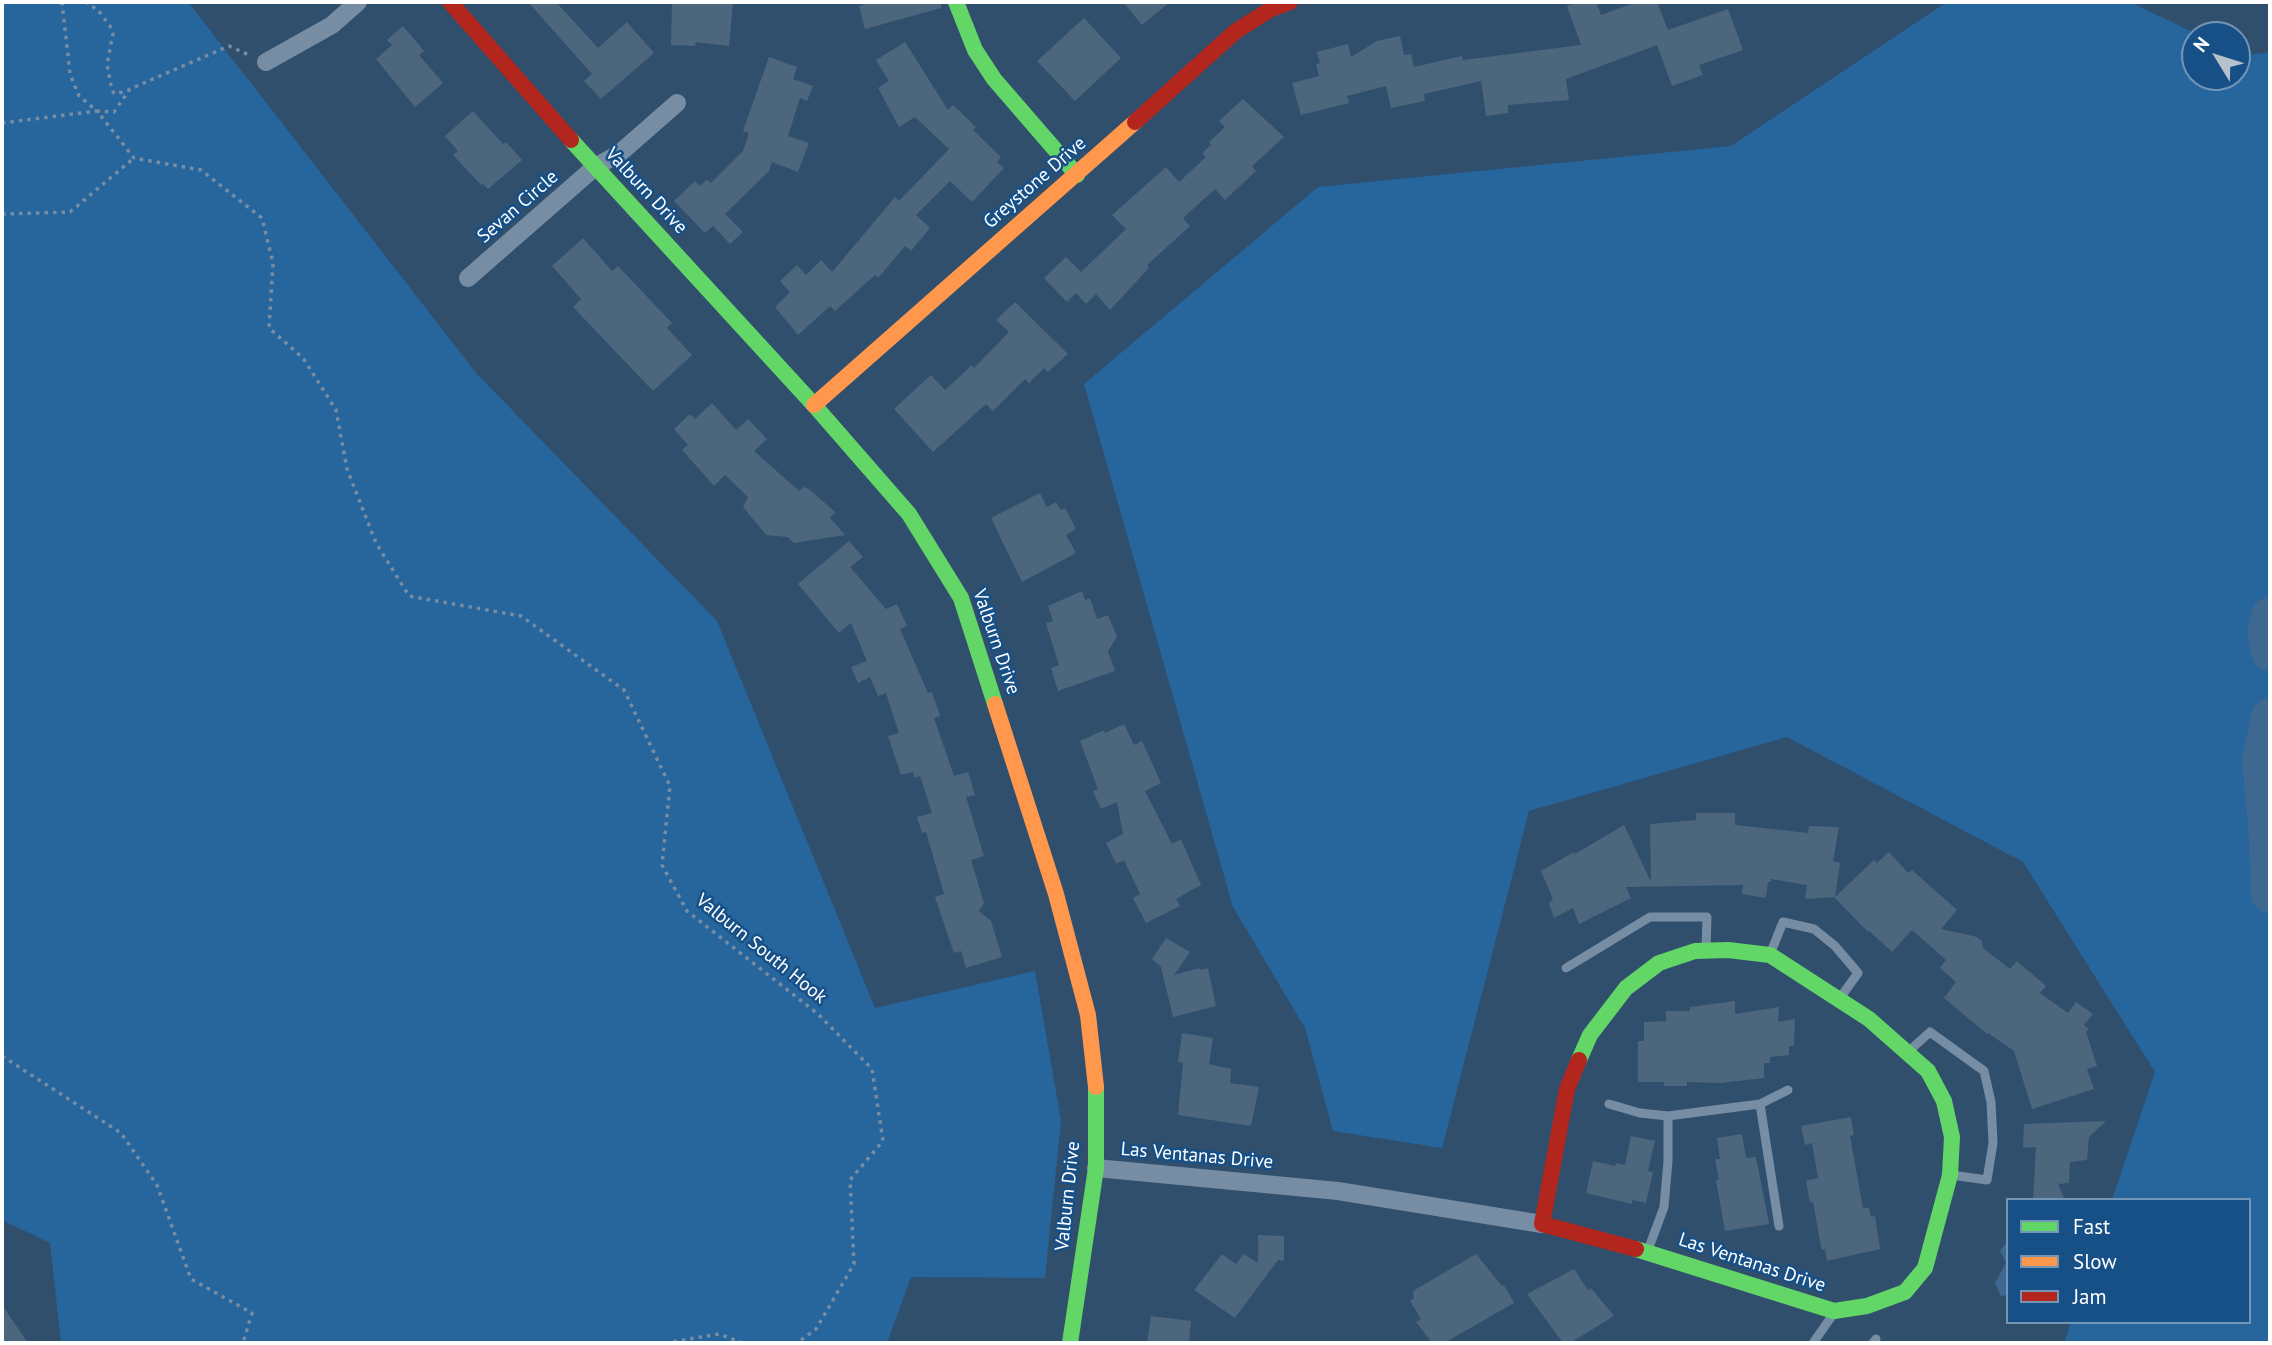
<!DOCTYPE html>
<style>
body{margin:0}
#map{position:relative;width:2272px;height:1345px;overflow:hidden;background:#304f6d;font-family:"PT Sans",sans-serif}
canvas{display:block}
.frame{position:absolute;inset:0;border:4px solid #fff;pointer-events:none}
.legend{position:absolute;left:2006px;top:1198px;width:245px;height:126px;box-sizing:border-box;background:#165087;border:2px solid #7396b7;margin:0;padding:9px 12px;list-style:none;font-size:21px;color:#fff}
.legend li{display:flex;align-items:center;gap:14px;height:35px}
.legend b{width:35px;border:2px solid #7396b7}
.north{position:absolute;left:2181px;top:21px;width:70px;height:70px;box-sizing:border-box;background:#165087;border:2px solid #7396b7;border-radius:50%;rotate:308deg;font-size:19px;font-weight:700;line-height:28px;text-align:center;color:#fff}
.north::after{content:'';display:block;margin:auto;width:24px;height:32px;background:#b7c1cc;clip-path:polygon(50% 0,100% 100%,50% 72%,0 100%)}
</style>
<div id="map">
<canvas width="2272" height="1345"></canvas>
<div class="frame"></div>
<ul class="legend">
<li><b style="height:9px;background:#63d668"></b>Fast</li>
<li><b style="height:9px;background:#ff974d"></b>Slow</li>
<li><b style="height:9px;background:#b3261e"></b>Jam</li>
</ul>
<div class="north">N</div>
</div>
<script>
const c = document.querySelector('canvas').getContext('2d');
c.lineJoin = 'round';
function fill(path, color) { c.fillStyle = color; c.fill(path, 'evenodd'); }
const poly = rows => new Path2D(rows.map(r => 'M' + r).join(''));
function trace(path, color, width, dash) { c.strokeStyle = color; c.lineWidth = width; c.lineCap = dash ? 'butt' : 'round'; c.setLineDash(dash || []); c.stroke(path); }
function write(font, color, halo, rows, align = 'center') {
  c.font = font + ' "PT Sans",sans-serif'; c.lineWidth = 5; c.setLineDash([]); c.textBaseline = 'middle'; c.strokeStyle = halo; c.fillStyle = color; for (const [text, x, y, turn = 0] of rows) {
    c.save(); c.translate(x, y); c.rotate((+turn || 0) * Math.PI / 180); c.textAlign = isNaN(turn) ? turn : align; if (halo) c.strokeText(text, 0, 0); c.fillText(text, 0, 0); c.restore();
  }
}
fill(poly([
 [2,2,188,2,477,374,717,621,875,1008,1035,971,1061,1121,1045,1278,911,1277,887,1343,61,1343,50,1243,2,1220],
 [1947,2,2130,2,2199,35,2195,35,2195,77,2237,77,2237,54,2242,56,2270,52,2270,1343,2064,1343,2071,1322,2249,1322,2249,1200,2112,1200,2155,1072,2023,862,1787,737,1529,811,1442,1148,1333,1131,1305,1028,1233,907,1084,384,1318,187,1731,146]
]), '#27659d');
fill(poly([
 [2008,1240,2008,1294,2001,1297,1995,1283,2006,1263,2000,1251]
]), '#3e688f');
trace(poly([
 [2270,616,2266,632,2270,652],
 [2270,717,2261,761,2267,825,2270,894]
]), '#3e688f', 38);
fill(poly([
 [528,2,556,2,598,48,627,22,654,53,601,99,584,81,592,74],
 [672,2,733,2,729,46,696,42,695,46,671,45],
 [863,2,941,2,941,8,865,29,859,6,863,5],
 [1123,2,1170,2,1142,25],
 [1579,2,1596,2,1601,15,1637,2,1657,2,1668,30,1728,9,1743,50,1699,65,1703,75,1672,86,1657,45,1566,79,1569,100,1508,105,1508,113,1486,116,1481,81,1424,94,1425,101,1391,108,1386,86,1347,96,1349,103,1301,115,1292,83,1319,76,1316,64,1320,63,1317,52,1348,44,1351,57,1377,41,1400,36,1404,55,1411,54,1414,67,1462,56,1463,60,1581,45,1567,6],
 [1084,18,1121,58,1075,101,1037,61],
 [403,26,424,51,419,55,443,83,415,107,376,59,392,45,387,40],
 [905,42,948,110,953,105,976,127,973,130,1001,157,997,162,1004,168,972,202,950,181,916,215,930,228,911,251,905,246,878,278,875,275,835,311,830,306,798,335,775,307,790,292,780,281,797,265,806,275,821,260,832,272,895,197,899,201,949,149,915,117,899,127,878,88,889,81,876,60],
 [769,57,797,67,793,79,813,86,807,101,800,98,788,136,809,143,798,172,772,162,769,171,725,214,743,232,730,244,713,226,705,233,674,201,695,181,700,186,707,180,711,183,743,151,749,133,743,131],
 [1243,99,1284,137,1252,166,1256,171,1225,200,1215,189,1183,218,1190,226,1147,265,1149,268,1110,310,1096,294,1086,304,1076,293,1067,302,1044,278,1066,257,1081,272,1126,229,1112,215,1166,167,1179,182,1206,157,1202,153,1211,145,1209,142,1225,127,1219,121],
 [473,111,503,144,506,142,522,160,488,189,483,184,481,185,453,155,458,151,445,136],
 [583,238,612,271,618,266,672,323,667,328,692,355,653,391,573,307,581,299,552,266],
 [1015,302,1068,354,1048,372,1044,368,1029,383,1025,379,993,411,986,404,933,452,894,409,931,375,945,390,972,365,974,368,1009,332,996,320],
 [712,403,736,430,748,419,767,439,754,451,799,491,804,487,809,489,835,512,830,518,845,535,794,543,788,537,766,535,743,507,748,497,725,475,714,486,682,450,688,445,674,429,690,414,695,419],
 [1040,493,1047,507,1056,502,1061,510,1065,508,1076,529,1066,535,1076,553,1022,582,991,518],
 [849,541,863,557,850,567,886,609,897,604,907,626,900,629,928,693,932,692,940,716,934,718,954,776,968,772,975,795,966,797,984,856,971,860,984,903,979,911,991,921,1002,957,966,968,961,951,954,953,935,897,944,894,926,832,922,833,917,817,932,813,920,776,915,778,913,772,901,775,888,736,899,733,886,693,878,696,870,677,858,683,851,667,867,661,851,623,839,633,798,584],
 [1082,591,1085,600,1090,598,1097,619,1108,615,1117,637,1108,651,1115,671,1058,691,1051,668,1059,665,1046,623,1053,621,1048,606],
 [1124,724,1134,745,1142,741,1161,783,1145,791,1172,844,1181,839,1201,885,1176,899,1180,906,1146,923,1133,898,1140,894,1124,860,1116,864,1106,843,1123,834,1117,802,1101,809,1093,791,1098,789,1080,741,1104,730,1105,733],
 [1696,813,1735,813,1735,825,1808,833,1809,826,1839,827,1833,861,1840,863,1835,897,1874,860,1877,863,1889,852,1908,873,1912,870,1957,910,1941,929,1977,937,1982,941,1983,948,2010,969,2017,961,2046,986,2040,993,2068,1013,2076,1002,2093,1014,2084,1025,2089,1029,2086,1032,2097,1066,2087,1069,2094,1089,2032,1109,2014,1051,1988,1033,1987,1034,1944,998,1956,982,1940,968,1946,960,1912,930,1892,952,1869,931,1868,932,1834,897,1805,899,1807,885,1771,879,1771,882,1768,882,1766,898,1742,894,1743,885,1626,887,1631,898,1579,924,1573,908,1554,918,1549,903,1553,899,1541,871,1574,852,1575,854,1624,825,1651,882,1650,824,1696,820],
 [1166,938,1190,952,1174,975,1199,968,1200,970,1208,968,1216,1006,1173,1017,1161,967,1152,959],
 [1735,1001,1735,1014,1779,1007,1778,1022,1795,1019,1794,1046,1789,1046,1789,1055,1770,1057,1770,1063,1764,1063,1764,1078,1720,1083,1687,1082,1687,1086,1664,1086,1664,1082,1638,1082,1638,1041,1644,1041,1644,1022,1666,1021,1666,1011,1690,1011,1690,1007],
 [1182,1033,1213,1038,1209,1064,1231,1069,1230,1083,1259,1087,1251,1126,1178,1115,1183,1063,1178,1062],
 [1851,1117,1854,1135,1850,1136,1863,1208,1869,1208,1871,1217,1875,1216,1880,1249,1827,1261,1825,1249,1822,1250,1821,1247,1813,1202,1810,1203,1806,1181,1818,1178,1812,1143,1805,1145,1801,1126],
 [2106,1121,2089,1137,2087,1160,2070,1162,2069,1183,2058,1184,2065,1200,2033,1200,2036,1147,2023,1148,2024,1124],
 [1742,1134,1746,1158,1756,1157,1769,1224,1725,1231,1716,1180,1719,1180,1715,1159,1720,1159,1717,1138],
 [1631,1136,1655,1141,1648,1171,1653,1172,1646,1203,1632,1200,1632,1204,1586,1193,1593,1161,1615,1166,1616,1163,1625,1165],
 [1258,1235,1284,1236,1284,1261,1278,1260,1235,1318,1194,1290,1222,1254,1236,1264,1244,1254,1258,1263],
 [1476,1254,1502,1286,1504,1285,1514,1303,1444,1343,1432,1343,1416,1322,1421,1319,1410,1301,1414,1298,1413,1291],
 [1574,1269,1588,1290,1591,1288,1614,1316,1570,1343,1563,1343,1527,1294],
 [2,1305,28,1343,2,1343],
 [1151,1316,1191,1321,1189,1343,1147,1343]
]), '#4c667e');
trace(poly([
 [62,2,70,74,79,96,97,111,114,112,130,89,229,46,249,55],
 [85,2,98,10,110,26,113,34,107,64,112,91,115,94,129,90],
 [2,123,97,111,134,158,201,170,262,218,273,263,269,328,303,358,336,410,347,469,376,543,409,596,521,616,624,690,670,786,662,865,687,911,818,1014,872,1069,883,1141,850,1180,854,1264,816,1329,797,1343],
 [2,214,70,212,134,158],
 [2,1056,121,1133,157,1185,191,1279,252,1313,243,1343],
 [665,1343,719,1334,743,1343]
]), '#778da3', 3.5, [3.5, 5]);
trace(poly([
 [1771,952,1783,922,1814,929,1835,946,1858,973,1840,998],
 [1566,968,1650,917,1707,917,1706,949],
 [1909,1051,1930,1032,1984,1071,1991,1102,1993,1143,1987,1180,1951,1175],
 [1609,1104,1640,1113,1668,1116,1760,1104,1788,1090],
 [1760,1104,1779,1226],
 [1648,1250,1664,1207,1668,1161,1668,1116],
 [1813,1343,1834,1313],
 [1873,1343,1876,1339]
]), '#778da3', 9);
trace(poly([
 [266,62,332,25,358,2],
 [468,278,595,167,620,153,677,103],
 [1096,1168,1338,1191,1542,1224]
]), '#778da3', 18);
trace(poly([
 [956,2,975,50,994,79,1077,175],
 [571,140,814,405,909,514,961,598,995,704],
 [1579,1060,1590,1035,1626,988,1659,963,1695,951,1728,950],
 [1636,1249,1834,1311,1867,1306,1905,1292,1925,1268,1950,1175,1952,1137,1944,1101,1928,1071,1869,1019,1770,955,1728,950],
 [1070,1343,1096,1168,1096,1087]
]), '#63d668', 16);
trace(poly([
 [814,405,1135,122],
 [995,704,1056,894,1088,1015,1096,1087]
]), '#ff974d', 16);
trace(poly([
 [450,2,571,140],
 [1135,122,1236,31,1271,9,1290,2],
 [1579,1060,1567,1089,1542,1224,1636,1249]
]), '#b3261e', 16);
write('19px', '#fff', '#165087', [
 ["Greystone Drive",1035,183,-41],
 ["Valburn Drive",646,191,47],
 ["Sevan Circle",518,207,-41],
 ["Valburn Drive",996,642,71],
 ["Valburn South Hook",761,949,39],
 ["Las Ventanas Drive",1197,1156,5],
 ["Valburn Drive",1068,1196,-84],
 ["Las Ventanas Drive",1752,1263,18]
]);
</script>
